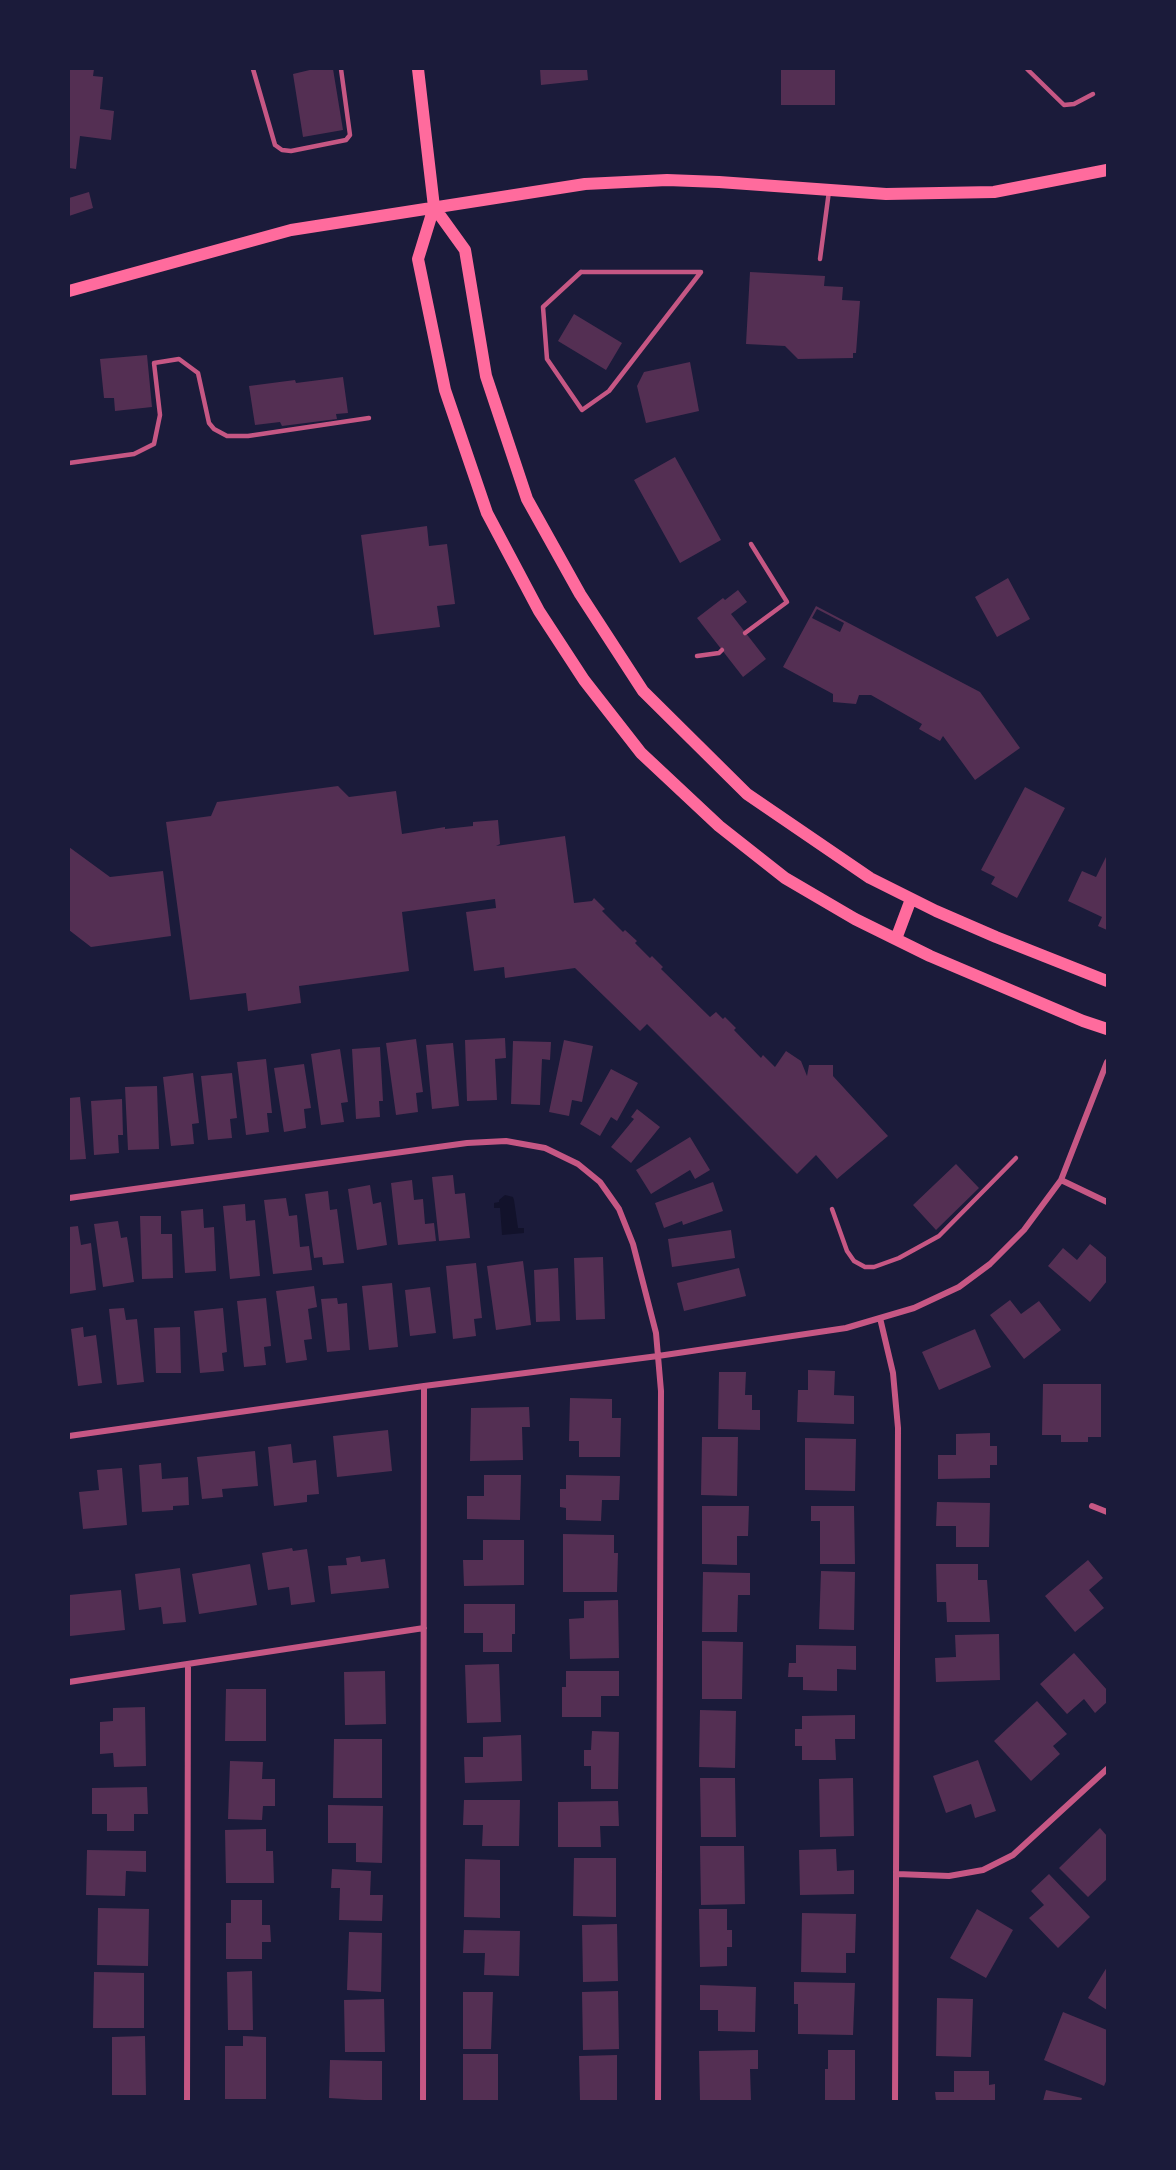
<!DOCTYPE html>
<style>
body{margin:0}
#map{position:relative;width:1176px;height:2170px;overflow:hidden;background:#1b1b3a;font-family:"Times New Roman",serif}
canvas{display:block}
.frame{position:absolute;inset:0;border:70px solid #1b1b3a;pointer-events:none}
</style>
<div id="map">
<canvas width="1176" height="2170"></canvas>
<div class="frame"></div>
</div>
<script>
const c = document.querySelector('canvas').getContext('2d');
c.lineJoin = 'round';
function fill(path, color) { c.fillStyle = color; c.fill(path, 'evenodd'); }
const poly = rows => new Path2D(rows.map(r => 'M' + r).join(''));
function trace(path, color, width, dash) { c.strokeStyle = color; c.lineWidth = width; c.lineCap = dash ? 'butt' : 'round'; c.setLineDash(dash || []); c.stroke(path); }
fill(poly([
 [505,1195,513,1197,514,1200,518,1228,524,1228,524,1233,502,1235,500,1208,494,1208,494,1203,499,1202,499,1200]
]), '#12122b');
fill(poly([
 [69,69,94,69,93,76,103,77,100,109,114,111,111,140,80,136,76,169,69,168],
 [314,69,333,69,343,130,303,137,293,74],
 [540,69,587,69,588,80,541,85],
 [781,69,835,69,835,105,781,105],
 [89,192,93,208,69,216,69,198],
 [750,272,825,276,824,286,843,287,842,300,860,301,856,353,853,353,853,358,798,359,785,346,746,344],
 [574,314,622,343,606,370,558,341],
 [147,355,152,407,115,411,114,398,104,398,100,359],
 [690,362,699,411,646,423,637,386,644,372],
 [343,377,348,413,336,414,337,419,282,426,280,422,255,425,249,386,295,380,296,383],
 [675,457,721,540,680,563,634,480],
 [427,526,429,546,447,544,455,604,437,606,440,627,374,635,361,535],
 [1008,578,1030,619,997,637,975,597],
 [738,590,747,602,731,614,766,659,743,677,697,618,723,598,725,600],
 [816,606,980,692,1020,748,975,780,943,736,940,741,919,729,922,724,871,695,859,695,856,704,833,702,833,694,783,667],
 [817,609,844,623,840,632,812,618],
 [338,786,349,797,396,791,402,834,445,827,445,829,473,826,473,822,498,820,500,844,496,846,565,836,574,903,592,901,594,898,605,909,602,911,623,932,625,930,637,941,635,943,650,958,652,956,663,967,661,969,710,1017,716,1012,723,1019,725,1017,736,1028,734,1030,761,1058,763,1055,775,1067,786,1051,801,1061,807,1076,809,1065,833,1065,833,1076,888,1136,837,1179,816,1155,797,1174,647,1024,640,1031,575,968,505,978,504,967,474,971,466,912,496,908,495,899,402,912,409,971,299,986,301,1003,248,1011,246,993,190,1000,166,822,211,816,217,802],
 [1025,787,1065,808,1017,898,991,884,995,877,981,870],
 [69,847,110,877,163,871,171,936,91,947,69,930],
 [1107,855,1107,930,1098,926,1102,917,1068,901,1082,871,1096,877],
 [505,1038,506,1058,495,1059,497,1100,467,1101,465,1040],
 [416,1039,423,1092,416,1093,418,1112,396,1115,386,1043],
 [564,1040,593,1046,582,1102,572,1100,569,1116,549,1112],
 [513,1041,551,1042,550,1060,542,1059,540,1105,511,1104],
 [453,1043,459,1106,432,1109,426,1045],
 [380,1047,383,1101,379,1101,380,1117,356,1119,352,1049],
 [340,1049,348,1102,341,1103,344,1122,321,1125,311,1054],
 [266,1059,272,1113,267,1113,269,1132,246,1135,237,1062],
 [304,1064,311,1108,304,1109,306,1128,284,1132,274,1068],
 [611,1069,638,1083,617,1121,611,1117,600,1136,580,1124],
 [193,1073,199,1123,192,1124,194,1144,171,1146,163,1077],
 [232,1073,237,1118,230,1119,232,1138,208,1140,201,1076],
 [157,1086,159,1149,128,1150,125,1087],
 [80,1097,86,1159,69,1160,69,1098],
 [122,1099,123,1135,118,1135,119,1153,94,1155,91,1101],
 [637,1109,660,1127,631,1163,611,1147,634,1119,631,1117],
 [690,1137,710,1170,695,1179,690,1170,651,1194,636,1170],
 [956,1164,979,1188,936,1230,913,1205],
 [453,1175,455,1194,465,1193,470,1238,439,1241,432,1177],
 [412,1180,414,1200,423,1199,425,1224,434,1223,436,1241,398,1245,391,1183],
 [713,1182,723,1211,683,1225,682,1221,664,1228,655,1203],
 [370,1185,373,1204,381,1202,387,1245,357,1250,348,1189],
 [328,1191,330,1210,337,1209,344,1263,323,1265,322,1257,314,1258,305,1194],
 [286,1198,289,1216,297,1215,300,1247,309,1246,312,1270,273,1274,264,1200],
 [245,1204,246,1221,255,1220,260,1276,230,1279,223,1206],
 [203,1209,204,1228,214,1227,216,1271,185,1273,181,1211],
 [140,1216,161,1216,161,1234,172,1234,173,1278,142,1279],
 [118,1221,121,1238,127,1237,134,1282,103,1287,94,1224],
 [78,1226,81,1245,91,1243,96,1290,69,1294,69,1227],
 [731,1230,735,1258,672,1267,668,1239],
 [1090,1244,1107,1258,1107,1281,1090,1302,1048,1266,1063,1248,1077,1260],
 [603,1257,605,1319,576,1320,574,1258],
 [523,1261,531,1325,496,1330,487,1266],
 [476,1263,482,1318,474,1319,476,1336,453,1339,446,1266],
 [558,1268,560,1321,536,1322,534,1270],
 [739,1268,746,1296,684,1311,677,1283],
 [392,1283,398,1347,369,1350,362,1286],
 [314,1286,317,1307,308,1309,312,1339,304,1340,307,1360,286,1363,276,1291],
 [430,1287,436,1333,410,1336,405,1290],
 [266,1298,271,1346,264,1347,266,1365,244,1367,237,1301],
 [337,1298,338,1304,347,1303,350,1350,327,1352,321,1299],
 [1010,1300,1021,1314,1039,1301,1061,1330,1024,1359,990,1315],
 [124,1308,126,1320,137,1319,144,1382,117,1385,109,1309],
 [223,1308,227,1352,222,1353,224,1371,200,1373,194,1311],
 [83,1327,84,1337,96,1335,102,1383,78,1386,71,1329],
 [180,1327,181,1373,156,1373,154,1328],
 [975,1329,991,1367,939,1390,922,1352],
 [808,1370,835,1371,834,1395,854,1396,854,1424,797,1422,798,1390,808,1390],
 [719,1372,746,1372,745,1395,752,1395,752,1410,760,1410,760,1430,718,1429],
 [1043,1384,1101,1384,1101,1437,1088,1437,1088,1442,1061,1442,1061,1435,1042,1435],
 [570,1398,612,1399,612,1418,621,1418,620,1457,579,1457,579,1441,569,1441],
 [529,1407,530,1427,522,1427,523,1460,470,1461,471,1408],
 [388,1430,392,1471,337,1477,333,1436],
 [990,1433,990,1446,997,1446,997,1465,990,1465,990,1478,938,1479,938,1455,956,1455,956,1434],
 [702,1437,738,1437,737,1496,701,1495],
 [805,1438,856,1439,855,1491,805,1490],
 [291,1444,293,1463,316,1460,319,1494,307,1495,307,1502,274,1506,268,1447],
 [255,1451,258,1486,222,1489,223,1497,202,1499,197,1457],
 [161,1463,162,1479,188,1477,189,1505,173,1506,173,1510,142,1512,139,1465],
 [122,1468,127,1525,83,1529,79,1492,99,1490,97,1470],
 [484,1475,521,1475,520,1520,467,1519,467,1496,484,1496],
 [566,1475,620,1476,619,1500,602,1500,601,1521,566,1520,566,1508,560,1507,560,1489,566,1489],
 [937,1502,990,1503,989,1547,956,1547,956,1526,936,1526],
 [702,1506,749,1506,748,1536,737,1536,737,1565,702,1564],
 [811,1506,854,1506,855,1564,820,1564,820,1521,811,1521],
 [563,1534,614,1535,614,1553,618,1553,617,1592,563,1592],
 [483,1540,524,1540,524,1585,464,1586,463,1560,483,1560],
 [292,1548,293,1551,307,1549,315,1602,291,1605,289,1587,268,1590,262,1553],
 [360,1556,361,1562,385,1559,389,1588,331,1594,328,1566,347,1565,346,1558],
 [1088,1560,1103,1578,1089,1590,1104,1608,1075,1632,1045,1596],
 [250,1564,257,1605,199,1614,192,1574],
 [936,1564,978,1564,978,1580,987,1580,990,1622,947,1622,946,1602,937,1602],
 [180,1568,186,1622,163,1624,161,1607,139,1610,135,1574],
 [821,1571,855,1572,854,1630,819,1629],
 [703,1572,750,1573,750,1595,738,1595,737,1632,702,1632],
 [121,1590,125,1630,70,1636,69,1595],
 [618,1600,619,1658,570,1659,569,1619,584,1618,584,1601],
 [464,1604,515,1604,515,1634,512,1634,512,1652,483,1652,483,1633,464,1633],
 [999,1634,1000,1680,936,1682,935,1658,956,1657,955,1635],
 [702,1641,743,1642,742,1699,702,1699],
 [796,1645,856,1646,856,1670,837,1669,837,1691,803,1690,803,1677,788,1677,789,1663,796,1663],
 [1074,1653,1107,1690,1107,1702,1095,1713,1084,1699,1067,1714,1040,1684],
 [499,1664,501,1722,467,1723,465,1665],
 [385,1671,386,1724,345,1725,344,1672],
 [566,1671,619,1671,619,1696,601,1696,601,1717,562,1717,562,1687,566,1687],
 [226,1689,266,1689,266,1741,225,1741],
 [1037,1701,1067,1734,1053,1746,1060,1754,1031,1781,994,1741],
 [145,1707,146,1766,114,1767,113,1753,100,1754,100,1722,113,1721,113,1708],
 [700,1710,736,1711,735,1768,699,1767],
 [855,1715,855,1739,835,1739,836,1760,802,1760,802,1746,795,1746,795,1729,802,1729,802,1716],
 [592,1731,619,1732,618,1789,591,1789,591,1766,584,1766,584,1750,591,1750],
 [521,1735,522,1781,465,1783,464,1757,483,1757,483,1737],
 [334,1739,382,1739,382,1798,333,1798],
 [978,1760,996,1811,975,1818,971,1804,946,1813,933,1776],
 [230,1761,263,1762,262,1779,275,1779,275,1806,263,1806,262,1820,228,1819],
 [700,1778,735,1778,736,1837,701,1837],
 [853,1778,854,1836,820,1837,819,1779],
 [147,1787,148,1814,134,1814,134,1831,107,1831,107,1814,92,1814,92,1788],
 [464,1800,520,1800,519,1846,482,1846,483,1825,463,1825],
 [618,1801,619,1826,600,1826,601,1847,558,1847,558,1802],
 [328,1805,383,1806,382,1863,356,1862,356,1843,328,1843],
 [1100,1828,1107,1836,1107,1879,1088,1897,1059,1868],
 [266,1829,266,1851,273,1851,274,1883,226,1883,225,1830],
 [700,1846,744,1846,745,1904,701,1905],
 [836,1849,837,1871,854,1870,854,1894,800,1895,799,1850],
 [87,1850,146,1851,146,1872,126,1871,125,1896,86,1895],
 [574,1858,616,1858,616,1917,573,1916],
 [465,1859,500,1860,500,1918,464,1917],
 [332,1869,371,1871,370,1895,383,1895,382,1921,339,1920,340,1888,331,1888],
 [1049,1874,1090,1917,1058,1948,1029,1918,1044,1905,1031,1891],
 [231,1900,262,1900,262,1925,270,1925,271,1942,262,1942,262,1959,226,1959,226,1923,231,1923],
 [98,1908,149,1909,148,1966,97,1965],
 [699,1909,727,1909,727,1930,732,1930,732,1947,727,1947,727,1966,700,1967],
 [977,1909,1013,1930,986,1978,950,1958],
 [802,1913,856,1914,855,1953,846,1953,846,1973,801,1972],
 [617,1924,618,1981,583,1982,582,1925],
 [464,1930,520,1931,519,1976,484,1975,485,1953,463,1953],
 [349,1932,382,1933,381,1992,347,1990],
 [1107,1967,1107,2010,1088,1998],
 [252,1971,253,2030,228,2030,227,1972],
 [94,1972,144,1973,144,2028,93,2028],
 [794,1982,855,1983,853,2035,798,2034,798,2004,794,2004],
 [700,1985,756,1987,755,2032,718,2031,718,2010,700,2010],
 [618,1991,619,2049,583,2050,582,1992],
 [463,1992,493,1992,491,2049,463,2049],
 [937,1998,973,1999,971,2057,936,2056],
 [384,1999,385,2052,345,2052,344,2000],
 [1063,2012,1107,2030,1107,2079,1104,2086,1044,2060],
 [145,2036,146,2095,112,2095,112,2037],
 [243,2036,266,2037,266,2099,225,2099,225,2046,243,2046],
 [758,2050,758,2069,750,2069,751,2101,700,2101,699,2051],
 [828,2050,855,2050,855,2101,825,2101,825,2069,828,2069],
 [463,2054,498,2054,498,2101,463,2101],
 [617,2055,617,2101,580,2101,579,2056],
 [330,2060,382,2061,382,2101,329,2098],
 [954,2071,989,2071,989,2085,995,2084,995,2101,936,2101,935,2092,954,2092],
 [1046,2090,1082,2098,1081,2101,1043,2101]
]), '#542f53');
trace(poly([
 [253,69,275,145,282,150,291,151,346,140,350,135,341,69],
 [1027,69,1064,105,1074,104,1093,94],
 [820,259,829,191],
 [581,272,701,272,609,391,582,410,547,359,543,307,581,272],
 [69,463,134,454,154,444,160,415,154,363,179,359,198,373,209,423,214,429,227,436,248,436,369,418],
 [745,633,787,602,751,544],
 [697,656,719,653,722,650],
 [832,1209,847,1251,854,1261,865,1267,874,1267,899,1258,939,1236,1016,1158]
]), '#c65784', 4.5);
trace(poly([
 [1061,1180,1107,1202],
 [69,1198,467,1143,506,1141,545,1148,578,1164,600,1182,619,1209,633,1244,656,1333,661,1391,658,2101],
 [880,1318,893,1373,898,1428,895,2101],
 [69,1436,424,1386,658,1356,846,1328,914,1308,959,1287,990,1264,1024,1230,1061,1180,1107,1062],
 [1092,1506,1107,1512],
 [69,1682,424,1628],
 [897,1874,949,1876,983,1870,1013,1855,1107,1769],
 [187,2101,188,1664],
 [423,2101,424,1386]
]), '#c65784', 6);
trace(poly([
 [418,69,434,207,418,259,445,390,487,513,539,611,584,680,641,753,719,826,785,878,855,919,930,956,1083,1021,1107,1029],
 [434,207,465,250,486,376,527,499,580,594,643,691,747,794,870,878,936,911,996,937,1107,981],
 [69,291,291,230,585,184,667,180,719,182,886,194,994,192,1107,170],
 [896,939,911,899]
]), '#ff6b9d', 12);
</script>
